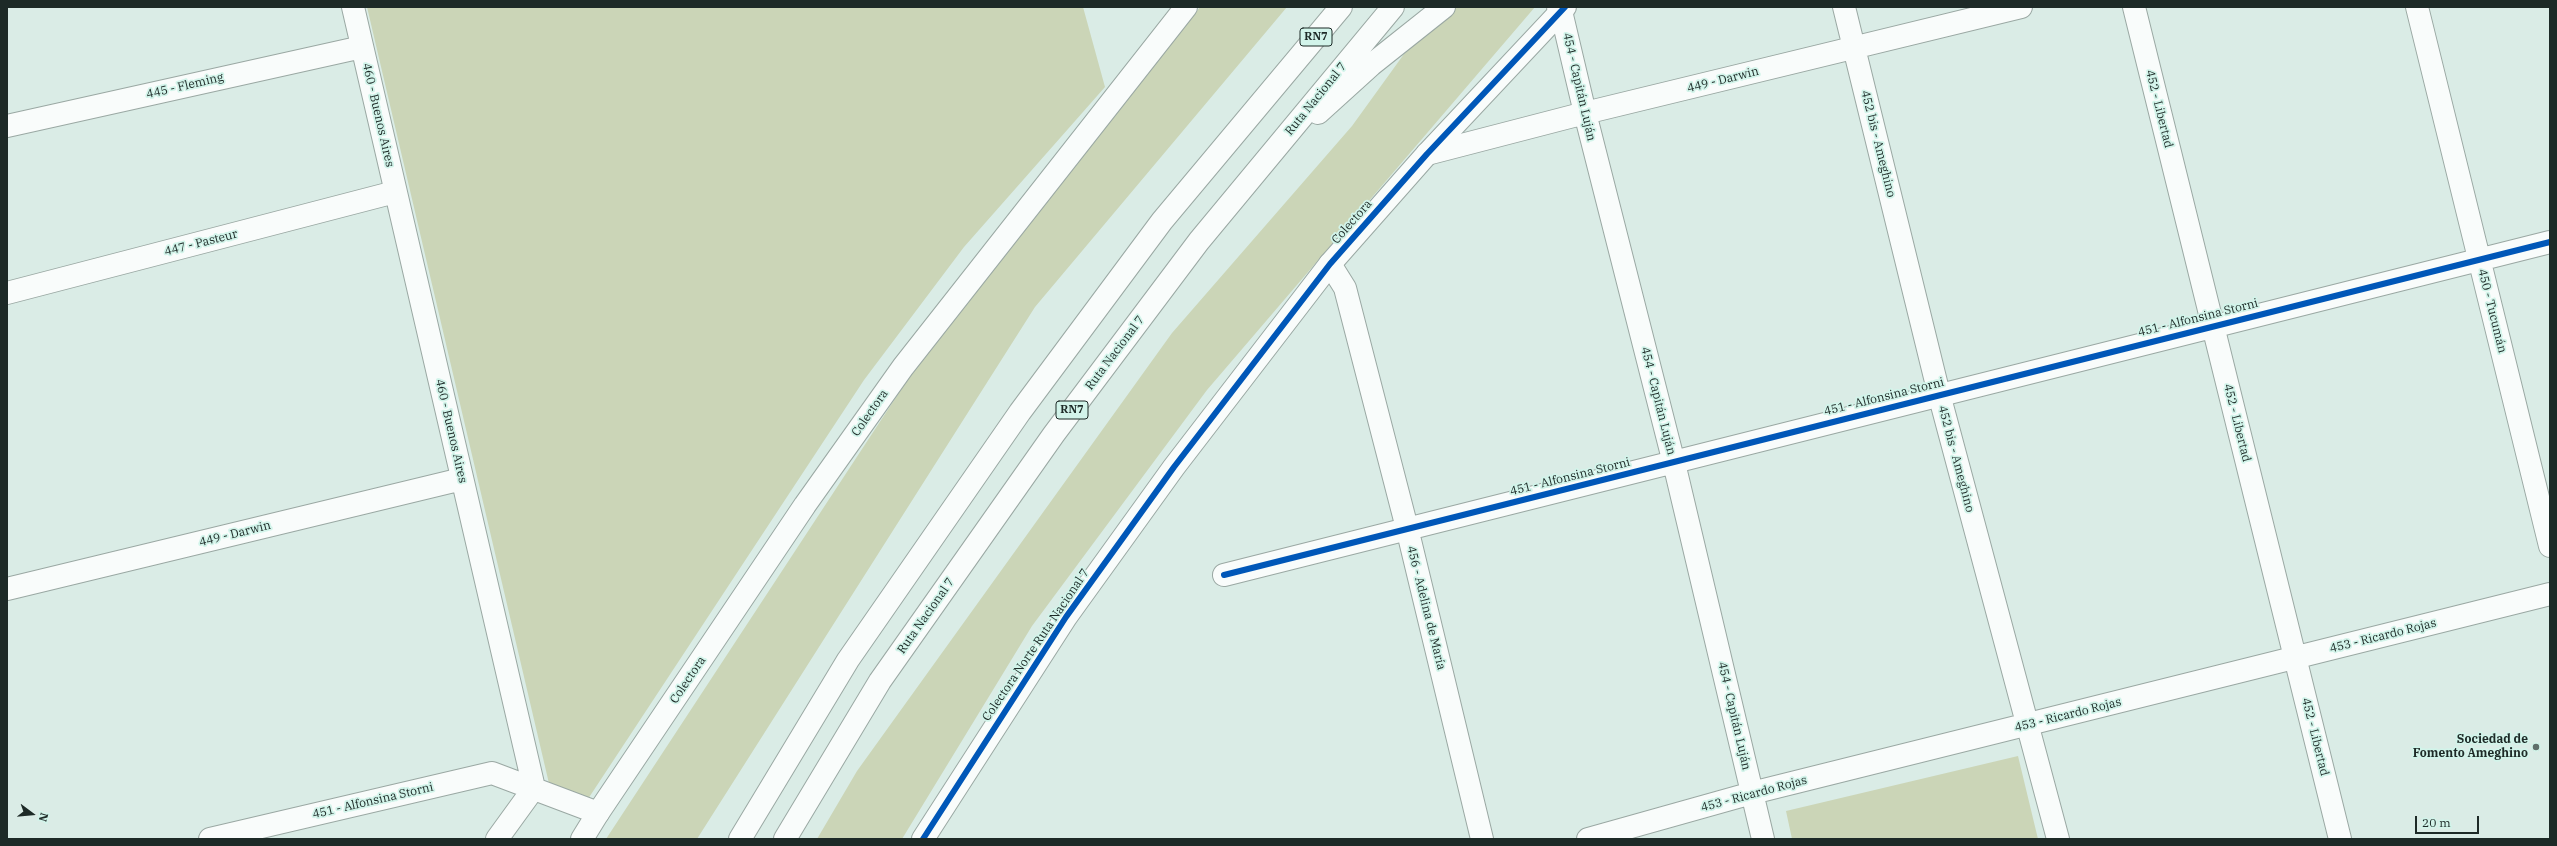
<!DOCTYPE html>
<meta charset="utf-8">
<style>
body{margin:0}
#map{position:relative;width:2557px;height:846px;overflow:hidden;background:#daece6;font-family:"IBM Plex Serif",serif}
canvas{display:block}
.frame{position:absolute;inset:0;border:8px solid #1d2a27;pointer-events:none}
.north{position:absolute;left:12px;top:794px;width:40px;height:40px;-webkit-text-stroke:3px #d2f4ea;paint-order:stroke;rotate:106deg;font-size:11px;font-weight:700;line-height:16px;text-align:center;color:#1d2a27}
.north::after{content:'';display:block;margin:auto;width:14px;height:18px;background:#1d2a27;clip-path:polygon(50% 0,100% 100%,50% 72%,0 100%)}
.scale{position:absolute;left:2415px;top:816px;width:64px;height:18px;box-sizing:border-box;border:2px solid #1d2a27;border-top:0;padding-left:5px;font-size:12px;line-height:14px;white-space:nowrap;color:#1d2a27;-webkit-text-stroke:3px #d2f4ea;paint-order:stroke}
</style>
<div id="map">
<canvas width="2557" height="846"></canvas>
<div class="frame"></div>
<div class="north">N</div>
<div class="scale">20 m</div>
</div>
<script>
const c = document.querySelector('canvas').getContext('2d');
c.lineJoin = 'round';
function fill(path, color) { c.fillStyle = color; c.fill(path, 'evenodd'); }
const poly = rows => new Path2D(rows.map(r => 'M' + r).join(''));
function trace(path, color, width, dash) { c.strokeStyle = color; c.lineWidth = width; c.lineCap = dash ? 'butt' : 'round'; c.setLineDash(dash || []); c.stroke(path); }
function write(font, color, halo, rows, align = 'center') {
  c.font = font + ' "IBM Plex Serif",serif'; c.lineWidth = 3.5; c.setLineDash([]); c.textBaseline = 'middle'; c.strokeStyle = halo; c.fillStyle = color; for (const [text, x, y, turn = 0] of rows) {
    c.save(); c.translate(x, y); c.rotate((+turn || 0) * Math.PI / 180); c.textAlign = isNaN(turn) ? turn : align; if (halo) c.strokeText(text, 0, 0); c.fillText(text, 0, 0); c.restore();
  }
}
fill(poly([
 [367,7,1083,7,1105,87,964,247,864,380,586,802,551,792],
 [1200,7,1287,7,1035,307,697,839,606,839,908,379],
 [1438,7,1535,7,1207,390,1032,626,902,839,817,839,857,771,1172,333,1352,126],
 [2018,756,2038,839,1792,839,1786,811]
]), '#cbd5b7');
const minor = poly([
 [353,7,534,788],
 [1844,7,1939,394,2058,839],
 [2134,7,2340,839],
 [2417,7,2550,546],
 [1561,11,1585,113,1674,463,1763,839],
 [7,126,362,47],
 [1427,154,1585,113,2021,7],
 [1330,264,1345,288,1407,528,1482,839],
 [7,293,395,192],
 [1224,575,2550,242],
 [7,589,462,479],
 [210,839,492,773,598,813,582,839],
 [497,839,534,788],
 [1588,839,1752,793,2550,594]
]);
const tertiary = poly([
 [598,813,805,505,903,367,1186,7],
 [923,839,1066,617,1174,467,1330,264,1427,154,1565,7]
]);
const motorway = poly([
 [1558,7,1561,11],
 [1318,113,1371,65,1444,7],
 [740,839,848,660,1020,412,1162,221,1341,7],
 [785,839,880,681,1054,434,1199,241,1393,7]
]);
trace(minor, '#9aa8a3', 24);
trace(tertiary, '#9aa8a3', 24);
trace(motorway, '#9aa8a3', 24);
trace(minor, '#f9fcfb', 22);
trace(tertiary, '#f9fcfb', 22);
trace(motorway, '#f9fcfb', 22);
trace(poly([
 [1224,575,2550,242],
 [923,839,1066,617,1174,467,1330,264,1427,154,1565,7]
]), '#0057b8', 6);
for (const [x, y, r, color] of [
 [2536,747,4,"#5f6e6a"]
]) { const dot = new Path2D(); dot.arc(x, y, r, 0, 2 * Math.PI); c.fillStyle = color; c.fill(dot); trace(dot, '#d2f4ea', 1.5); }
for (const [x, y, w] of [
 [1316,37,32],
 [1072,410,32]
]) { const box = new Path2D(); box.roundRect(x - w / 2, y - 9, w, 18, 3); c.fillStyle = '#d2f4ea'; c.fill(box); trace(box, '#1d2a27', 1); }
write('bold 11px', '#1d2a27', null, [
 ["RN7",1316,37],
 ["RN7",1072,410]
]);
write('12px', '#1d2a27', '#d2f4ea', [
 ["449 - Darwin",1723,80,-14],
 ["445 - Fleming",185,86,-13],
 ["454 - Capitán Luján",1579,87,77],
 ["Ruta Nacional 7",1316,99,-51],
 ["452 - Libertad",2159,109,76],
 ["460 - Buenos Aires",378,115,77],
 ["452 bis - Ameghino",1878,144,76],
 ["Colectora",1352,222,-49],
 ["447 - Pasteur",201,243,-14],
 ["450 - Tucumán",2492,311,76],
 ["451 - Alfonsina Storni",2198,318,-14],
 ["Ruta Nacional 7",1115,353,-53],
 ["451 - Alfonsina Storni",1884,397,-14],
 ["454 - Capitán Luján",1658,401,76],
 ["Colectora",870,413,-55],
 ["452 - Libertad",2237,423,76],
 ["460 - Buenos Aires",451,431,77],
 ["452 bis - Ameghino",1956,459,75],
 ["451 - Alfonsina Storni",1570,477,-14],
 ["449 - Darwin",235,534,-14],
 ["456 - Adelina de María",1426,608,76],
 ["Ruta Nacional 7",926,616,-55],
 ["453 - Ricardo Rojas",2383,636,-14],
 ["Colectora Norte Ruta Nacional 7",1036,645,-56],
 ["Colectora",688,680,-56],
 ["453 - Ricardo Rojas",2068,715,-14],
 ["454 - Capitán Luján",1734,716,77],
 ["452 - Libertad",2315,737,76],
 ["453 - Ricardo Rojas",1754,794,-15],
 ["451 - Alfonsina Storni",373,801,-13]
]);
write('bold 12px', '#1d2a27', '#d2f4ea', [
 ["Sociedad de",2528,740],
 ["Fomento Ameghino",2528,754]
], 'right');
</script>
